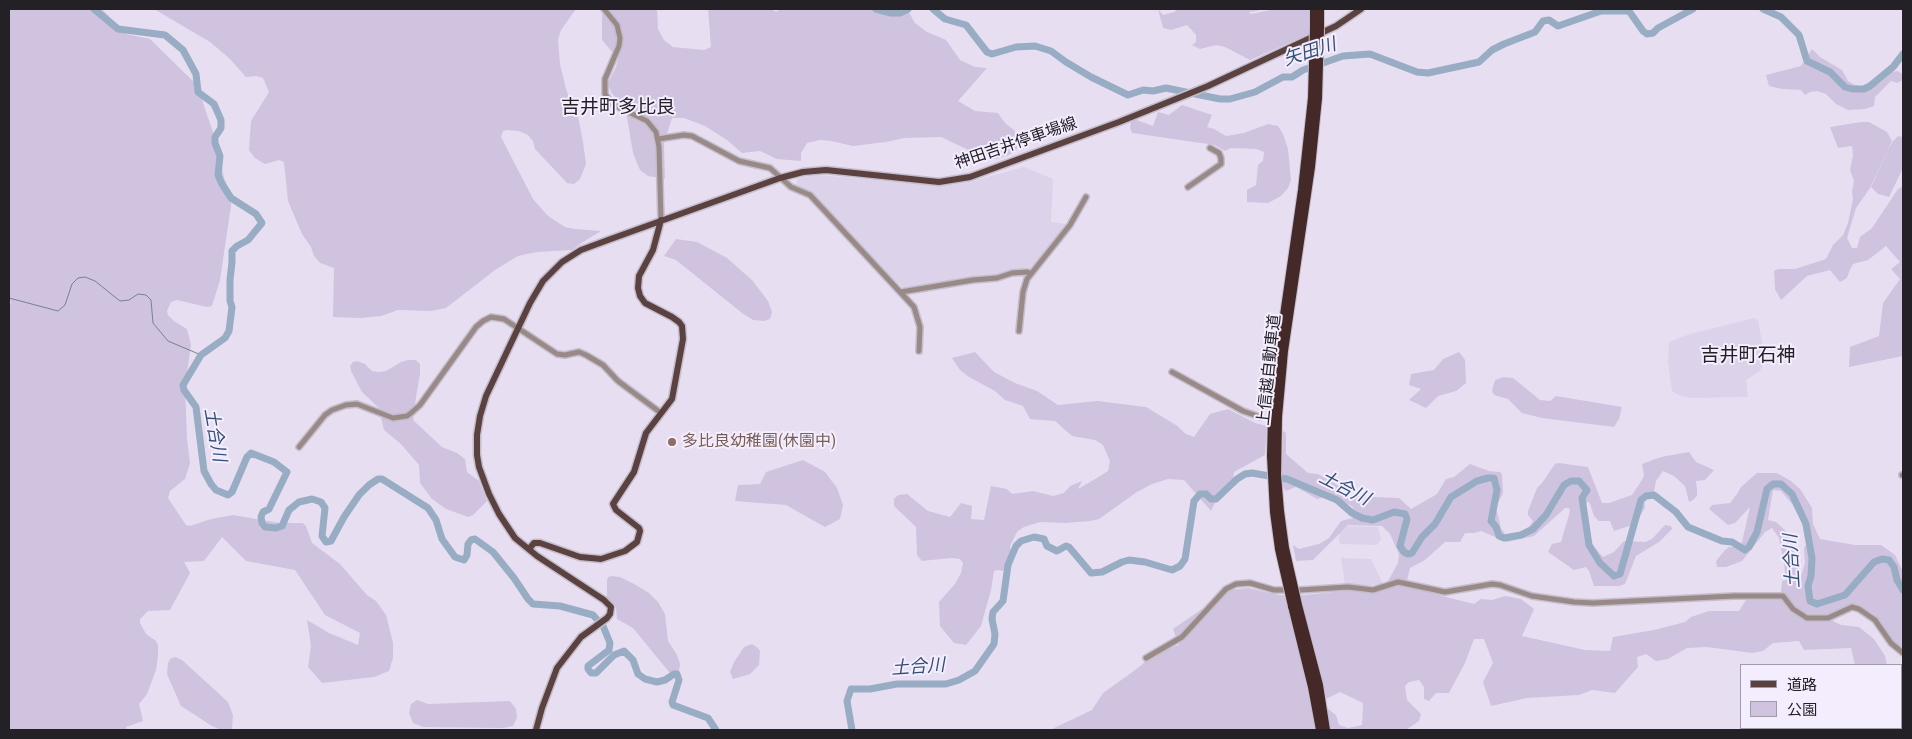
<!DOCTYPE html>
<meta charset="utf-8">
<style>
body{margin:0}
#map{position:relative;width:1912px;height:739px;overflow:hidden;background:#e7dff1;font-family:"Roboto Condensed","Noto Sans JP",sans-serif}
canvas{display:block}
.frame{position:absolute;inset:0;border:10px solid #232026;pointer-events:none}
.legend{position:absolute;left:1740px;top:664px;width:162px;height:65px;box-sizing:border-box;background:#f4edfe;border:1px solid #a09ba8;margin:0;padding:6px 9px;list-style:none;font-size:15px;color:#232026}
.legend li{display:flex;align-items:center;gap:10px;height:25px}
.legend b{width:25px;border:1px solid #a09ba8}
</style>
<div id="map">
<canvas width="1912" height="739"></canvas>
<div class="frame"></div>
<ul class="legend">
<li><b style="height:6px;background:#5b4240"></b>道路</li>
<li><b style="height:14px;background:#cfc3df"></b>公園</li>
</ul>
</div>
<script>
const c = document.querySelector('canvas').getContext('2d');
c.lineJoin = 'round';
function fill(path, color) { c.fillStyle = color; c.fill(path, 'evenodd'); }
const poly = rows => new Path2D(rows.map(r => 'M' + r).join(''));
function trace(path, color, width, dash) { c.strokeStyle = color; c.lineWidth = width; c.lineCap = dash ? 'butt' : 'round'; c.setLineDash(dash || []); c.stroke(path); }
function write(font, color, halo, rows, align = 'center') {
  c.font = font + ' "Roboto Condensed","Noto Sans JP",sans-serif'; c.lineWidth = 4; c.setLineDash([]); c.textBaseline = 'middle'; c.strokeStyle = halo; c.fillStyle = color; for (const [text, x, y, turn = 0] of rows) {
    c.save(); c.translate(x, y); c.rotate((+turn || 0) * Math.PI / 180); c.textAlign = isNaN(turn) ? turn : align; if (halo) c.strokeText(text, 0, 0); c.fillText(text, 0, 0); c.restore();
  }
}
fill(poly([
 [1024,167,1053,179,1051,222,1066,224,1032,267,1011,270,996,275,904,288,865,254,814,195,796,185,798,178,818,175,934,185,950,185,965,183],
 [1754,318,1758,320,1763,348,1764,363,1760,371,1746,380,1748,397,1691,398,1678,395,1672,391,1668,362,1669,342,1690,334],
 [1340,526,1378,527,1381,539,1377,545,1340,544,1339,539],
 [1341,558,1371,559,1383,584,1365,586,1355,584,1345,585]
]), '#dcd2ea');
fill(poly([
 [9,9,102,9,126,34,150,39,201,89,203,103,216,141,224,178,231,194,231,206,220,280,212,306,207,307,177,300,171,302,167,311,168,315,174,321,187,329,191,345,185,387,187,439,190,463,185,479,170,491,168,498,186,525,190,526,211,519,233,515,280,523,303,523,306,526,312,543,340,564,367,595,376,601,386,615,393,643,393,658,389,671,374,677,322,683,308,667,311,646,307,620,329,633,358,645,360,633,325,615,295,570,246,561,222,537,204,561,184,562,190,573,170,610,148,611,140,619,140,623,146,634,156,641,158,645,158,656,156,670,147,694,139,704,143,721,126,727,127,730,9,730,9,307,11,302,9,299],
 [154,9,576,9,561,30,558,40,560,64,565,85,570,102,578,116,583,142,586,164,580,179,574,184,567,183,535,149,533,141,528,135,519,131,507,130,503,131,501,137,533,199,548,216,565,227,575,229,601,231,583,242,572,250,537,252,518,256,495,270,446,308,431,311,398,310,381,316,361,318,333,317,334,268,320,263,314,256,311,247,302,234,288,201,284,162,279,160,265,164,255,158,249,150,251,121,269,92,263,78,256,76,246,77,229,58,210,42],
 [602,9,657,9,658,29,664,40,673,47,704,50,711,47,708,9,771,9,776,12,781,9,907,9,915,23,927,32,946,40,960,60,975,67,987,68,958,101,975,111,998,113,1005,123,1015,131,1018,139,1017,149,1009,155,996,159,977,154,941,137,904,138,886,142,853,146,831,141,820,140,807,143,801,153,801,161,777,159,760,151,742,153,727,140,705,126,684,118,672,118,664,144,665,179,648,176,640,170,633,153,626,111,611,92,608,83,616,67,618,59,602,40],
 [1158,9,1163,15,1174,12,1178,9,1261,9,1257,11,1249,12,1251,14,1275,9,1311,9,1312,33,1250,60,1225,47,1216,45,1200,49,1192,45,1196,42,1196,35,1187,25,1171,30,1163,28],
 [1812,49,1820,57,1842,70,1848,81,1855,85,1869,89,1877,85,1892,72,1897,71,1903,74,1903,80,1897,83,1891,81,1875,97,1874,106,1865,109,1848,110,1836,104,1826,94,1817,91,1810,92,1805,95,1801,90,1782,89,1769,86,1766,75,1801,66],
 [1182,105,1212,115,1207,127,1214,129,1226,136,1244,133,1268,124,1278,126,1283,134,1288,149,1291,180,1288,188,1281,196,1268,203,1247,202,1247,190,1256,185,1258,165,1263,161,1264,152,1256,149,1231,148,1225,151,1215,145,1132,133,1130,128,1131,121,1134,119,1153,126,1158,112,1169,115],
 [1861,122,1869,122,1887,132,1892,141,1870,188,1856,208,1847,238,1852,248,1857,248,1860,237,1872,228,1898,189,1903,186,1903,356,1849,367,1850,347,1879,336,1883,303,1900,279,1891,269,1900,262,1886,246,1868,260,1853,264,1849,272,1847,278,1840,282,1830,270,1807,276,1781,300,1775,289,1774,271,1778,269,1795,269,1826,259,1833,245,1843,235,1848,223,1853,199,1852,192,1854,181,1850,170,1853,155,1852,146,1838,148,1830,127],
 [1898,136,1903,137,1903,170,1902,170,1889,197,1878,194,1871,187,1888,150,1893,141],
 [676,239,697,242,727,258,752,280,768,301,772,312,770,319,764,321,753,320,742,313,676,260,664,256],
 [975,352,994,372,1015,383,1037,391,1058,405,1097,401,1146,407,1176,425,1186,434,1194,437,1210,414,1228,409,1255,423,1267,426,1265,455,1234,472,1233,480,1221,490,1211,511,1184,480,1168,479,1152,484,1137,492,1099,519,1090,521,1065,523,1040,522,1024,527,1017,532,1010,546,1013,560,1010,568,1005,571,997,570,994,571,991,590,981,626,966,645,954,643,940,626,939,602,955,584,961,573,963,563,960,559,951,558,922,561,917,555,916,527,894,506,894,499,898,495,907,494,928,511,950,517,961,503,972,506,971,519,984,520,991,486,1007,489,1012,494,1033,491,1053,496,1064,493,1070,486,1082,481,1078,489,1102,475,1108,471,1110,461,1103,445,1095,440,1072,436,1055,421,1030,419,1023,406,1005,400,995,391,969,377,960,370,952,358],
 [1459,352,1465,360,1466,383,1456,391,1438,396,1426,408,1409,400,1421,389,1409,385,1411,374,1434,370,1443,359],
 [408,360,416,360,420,364,420,374,413,415,414,421,442,447,457,453,465,459,467,472,479,481,487,501,473,515,468,517,446,509,432,499,420,483,419,465,401,444,384,430,379,408,362,392,351,371,350,366,353,362,357,361,365,364,372,371,379,372,386,371,401,362],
 [1503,377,1513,378,1540,400,1550,401,1556,396,1622,407,1619,419,1614,427,1542,418,1522,413,1508,399,1494,395,1492,390,1495,380],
 [1283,431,1286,433,1286,454,1308,473,1318,474,1339,486,1345,496,1399,498,1411,509,1437,494,1446,479,1454,477,1470,464,1489,471,1500,472,1502,474,1503,493,1496,507,1501,528,1505,534,1514,534,1527,530,1533,521,1528,515,1528,511,1537,488,1542,483,1555,464,1559,463,1588,467,1602,503,1609,503,1632,495,1642,480,1644,475,1642,464,1661,457,1689,452,1696,462,1714,470,1705,480,1696,481,1697,490,1697,496,1693,500,1689,502,1685,486,1674,476,1663,471,1656,481,1654,492,1644,501,1645,508,1635,524,1614,531,1610,521,1599,521,1594,516,1590,504,1588,501,1586,504,1590,542,1603,557,1614,552,1624,541,1646,542,1653,538,1665,525,1671,526,1672,529,1659,542,1636,556,1625,584,1619,586,1594,586,1589,571,1586,567,1574,570,1548,552,1552,544,1561,542,1570,511,1569,508,1565,508,1534,536,1507,542,1481,531,1474,533,1465,533,1460,542,1445,542,1425,560,1410,568,1407,580,1408,586,1450,598,1474,604,1481,599,1492,600,1505,596,1521,599,1534,609,1522,636,1585,650,1610,651,1613,637,1654,630,1685,622,1691,617,1709,611,1739,611,1746,600,1781,593,1782,581,1786,580,1784,563,1779,538,1772,528,1765,532,1742,561,1726,567,1717,567,1716,561,1725,550,1729,547,1737,547,1742,542,1750,507,1735,523,1728,525,1709,509,1712,505,1730,503,1737,494,1741,487,1757,473,1777,473,1791,481,1800,489,1812,508,1813,524,1820,539,1855,545,1881,545,1895,555,1903,572,1903,649,1897,646,1882,627,1874,614,1858,605,1841,608,1832,615,1833,621,1841,625,1859,627,1874,639,1885,656,1887,665,1855,665,1851,648,1804,650,1799,641,1773,643,1763,651,1752,653,1707,647,1687,648,1668,659,1656,661,1646,654,1637,657,1638,667,1615,693,1592,690,1579,695,1527,698,1491,706,1483,682,1493,663,1484,639,1474,639,1465,663,1449,693,1436,693,1429,701,1424,699,1424,687,1419,680,1409,682,1405,686,1407,700,1421,714,1419,721,1406,730,1050,730,1092,710,1103,693,1138,668,1153,655,1179,645,1173,629,1230,590,1248,588,1279,595,1305,595,1352,590,1379,591,1387,583,1398,563,1399,554,1390,534,1382,526,1348,525,1313,560,1296,561,1293,545,1299,549,1319,544,1329,538,1341,521,1353,518,1353,507,1332,495,1317,499,1296,487,1286,491,1281,484],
 [1773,490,1781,491,1792,504,1802,523,1806,545,1804,548,1805,563,1801,576,1789,534,1776,522,1768,520],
 [1340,692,1363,703,1362,725,1348,728,1339,725,1336,715,1327,708,1326,699],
 [803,460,825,472,837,488,843,505,840,519,825,527,786,505,735,501,738,485,760,484,766,472],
 [612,576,620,577,636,585,649,593,658,602,665,614,668,641,677,655,680,664,679,671,675,675,669,672,633,628,617,619,616,607,607,598,607,581,608,577],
 [752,644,758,648,760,651,759,665,750,674,733,679,730,672,734,662,744,647],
 [175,657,182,660,228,702,233,715,232,730,221,730,212,726,181,706,167,674,168,663,170,659],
 [417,700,428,704,510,701,516,709,517,718,513,726,503,728,423,727,413,723,409,713,411,704]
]), '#cfc3df');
trace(poly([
 [9,298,58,311,65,305,72,284,78,278,85,277,95,281,120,301,129,300,138,294,146,295,151,300,153,323,168,341,201,355]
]), '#758295', 1);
trace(poly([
 [94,9,118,29,165,35,183,50,196,74,198,92,214,104,221,120,221,128,215,137,215,143,220,156,218,175,222,184,231,198,256,214,262,223,248,240,237,246,232,251,232,262,230,280,230,301,232,307,229,331,225,338,201,355,183,385,184,390,196,407,204,471,211,484,216,490,228,495,232,492,247,457,251,453,274,462,287,472,269,509,263,512,261,517,262,523,265,527,276,528,282,526,289,510,299,502,312,499,321,502,325,508,322,536,326,542,331,541,344,517,359,495,369,485,378,479,382,479,428,508,436,520,442,539,455,557,464,560,467,555,468,544,471,540,475,539,493,552,514,578,528,599,533,604,560,606,593,615,603,626,610,643,609,650,588,666,588,669,591,673,596,673,614,655,624,651,633,660,638,674,645,679,657,682,665,680,674,674,677,674,679,680,672,702,673,705,708,718,716,730],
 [876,9,891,13,900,13,908,9],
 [933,9,945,19,966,25,987,52,992,54,1016,47,1035,46,1051,51,1066,62,1091,77,1128,95,1143,90,1153,91,1166,88,1220,99,1230,99,1255,92,1283,77,1292,77,1303,70,1343,56,1370,54,1417,72,1428,73,1479,62,1492,50,1504,44,1535,32,1543,21,1549,20,1558,26,1601,11,1629,11,1643,31,1647,34,1653,33,1658,28,1693,9],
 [1763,9,1781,17,1799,35,1807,61,1830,72,1845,87,1852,89,1864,89,1870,86,1893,67,1903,54],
 [852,730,847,701,851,689,870,689,897,684,946,684,959,680,975,671,994,644,995,634,992,619,993,612,1003,601,1008,565,1016,546,1021,541,1034,537,1044,539,1047,546,1057,551,1066,546,1069,547,1091,573,1102,572,1122,562,1129,560,1145,562,1172,570,1180,566,1185,559,1194,501,1200,494,1206,494,1211,499,1216,499,1237,479,1245,474,1252,473,1287,479,1337,500,1352,513,1362,518,1373,520,1394,512,1405,514,1407,519,1400,546,1404,552,1408,554,1412,553,1422,537,1435,524,1451,497,1477,481,1488,478,1494,478,1497,490,1491,521,1496,527,1499,536,1504,538,1521,535,1533,529,1546,515,1564,485,1571,481,1579,481,1587,490,1582,498,1589,545,1600,563,1614,576,1620,574,1641,500,1646,496,1654,495,1676,512,1688,527,1722,541,1732,542,1745,550,1749,547,1757,532,1767,489,1773,484,1781,484,1792,494,1806,524,1812,558,1811,576,1808,586,1810,601,1817,604,1845,595,1874,562,1882,559,1889,560,1894,567,1897,580,1903,590]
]), '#98acc4', 7);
const minor = poly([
 [604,9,617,25,620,38,619,46,605,79,605,94,612,104,647,121,656,132,659,147,661,220],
 [658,139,684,135,692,136,739,161,770,168,791,187,810,195,914,307,920,327,919,351],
 [1188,187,1221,164,1221,158,1219,153,1210,148],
 [901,292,973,280,997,278,1012,273,1028,272,1031,274],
 [1019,331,1023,292,1027,279,1070,225,1086,197],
 [1172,372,1243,411,1260,417],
 [299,447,325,415,332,410,346,405,357,404,393,418,407,416,411,413,420,405,476,327,483,321,491,317,504,319,557,354,565,355,579,352,586,355,603,365,618,381,661,413],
 [1902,475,1903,475],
 [1146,658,1182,637,1226,589,1236,584,1250,583,1274,590,1300,590,1348,587,1373,590,1398,582,1445,592,1492,584,1500,585,1532,596,1574,602,1593,603,1734,596,1783,596,1793,609,1807,618,1828,618,1852,607,1859,609,1875,620,1891,643,1903,653]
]);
const major = poly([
 [529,549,534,543,540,543,580,557,601,559,625,551,637,542,640,531,639,528,616,510,613,504,634,472,646,433,672,399,683,339,682,326,679,322,672,317,645,303,640,296,638,288,639,276,653,250,661,220],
 [536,730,542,708,557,668,581,637,607,618,610,614,611,607,604,600,537,556,515,538,499,514,489,494,479,467,477,455,477,435,480,416,486,396,530,303,543,281,562,262,581,250,608,240,780,178,803,172,826,170,939,182,970,177,1119,122,1208,86,1336,26,1361,9]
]);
const highway = poly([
 [1314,9,1314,29],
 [1320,9,1320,28],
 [1272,416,1279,350,1302,190,1312,98],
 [1278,417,1284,351,1311,167,1318,98],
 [1298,605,1319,685,1326,730],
 [1292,606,1312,687,1320,730]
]);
trace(minor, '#c4bdcc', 8);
trace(major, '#c4bdcc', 9);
trace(highway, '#c4bdcc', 10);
trace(minor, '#998a88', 5);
trace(major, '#5b4240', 6);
trace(highway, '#452928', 8);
const highwayBridge = poly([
 [1312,98,1314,29],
 [1318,98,1320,28],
 [1272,416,1271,456,1274,512,1279,549,1292,606],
 [1278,417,1277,475,1280,511,1285,548,1298,605]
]);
trace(highwayBridge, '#c4bdcc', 10, []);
trace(highwayBridge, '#452928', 8);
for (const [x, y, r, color] of [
 [672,442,5,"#8d6e63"]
]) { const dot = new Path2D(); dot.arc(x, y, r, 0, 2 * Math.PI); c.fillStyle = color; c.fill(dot); trace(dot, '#f4edfe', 2); }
write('16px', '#232026', '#f4edfe', [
 ["神田吉井停車場線",1016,144,-19],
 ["上信越自動車道",1270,370,-84]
]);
write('16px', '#785e54', '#f4edfe', [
 ["多比良幼稚園(休園中)",682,442]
], 'left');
write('italic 18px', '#325075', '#f4edfe', [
 ["矢田川",1310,53,-18],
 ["土合川",214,435,80],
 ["土合川",1344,489,27],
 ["土合川",1793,561,-93],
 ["土合川",918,668,-4]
]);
write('19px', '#232026', '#f4edfe', [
 ["吉井町多比良",618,108],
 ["吉井町石神",1748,356]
]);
</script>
